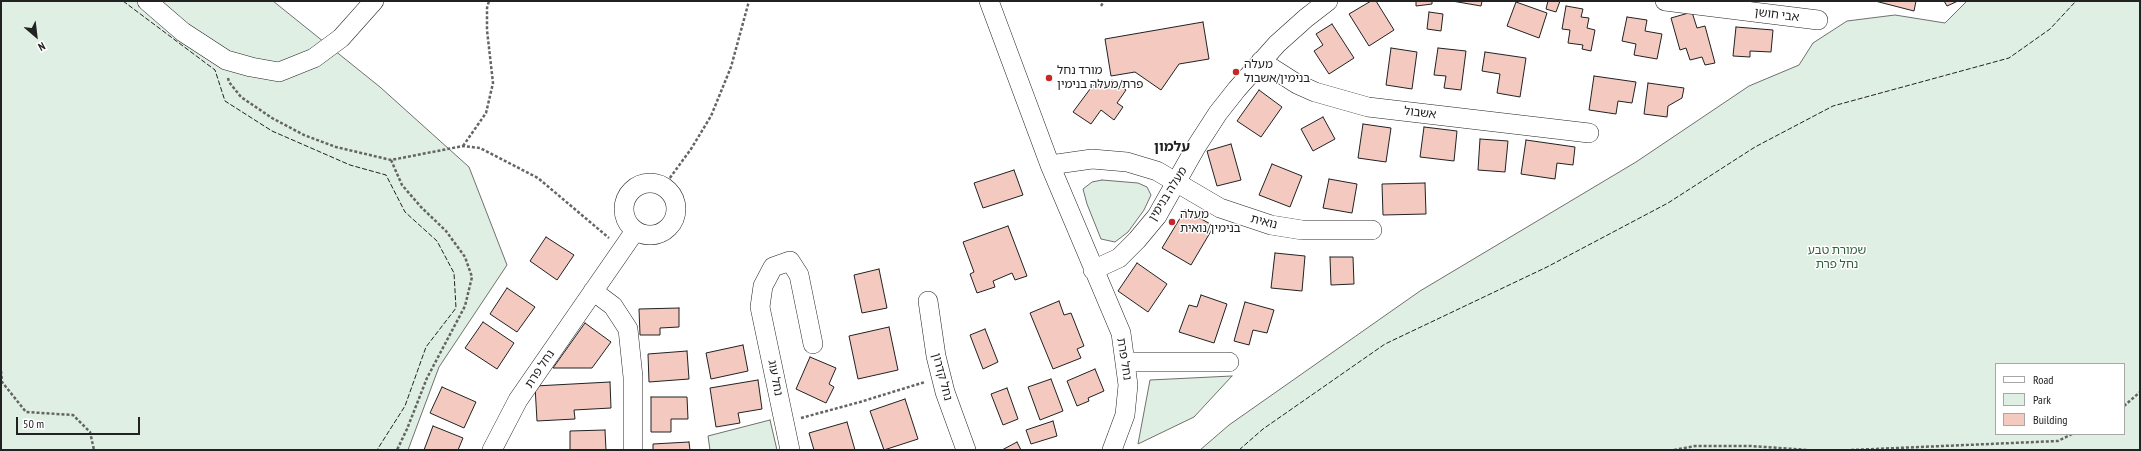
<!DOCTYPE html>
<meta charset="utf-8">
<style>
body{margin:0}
#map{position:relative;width:2141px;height:451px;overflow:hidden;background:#fff;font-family:"PT Sans Narrow",sans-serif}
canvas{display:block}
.frame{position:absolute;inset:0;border:2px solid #222;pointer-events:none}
.legend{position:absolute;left:1995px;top:363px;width:130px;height:72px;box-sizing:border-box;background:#fff;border:1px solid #a7a7a7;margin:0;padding:5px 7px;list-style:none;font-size:12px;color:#222}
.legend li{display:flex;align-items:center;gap:8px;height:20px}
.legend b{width:20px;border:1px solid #a7a7a7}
.north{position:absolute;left:16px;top:16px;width:40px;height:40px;-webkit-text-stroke:3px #fff;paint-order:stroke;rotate:152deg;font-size:11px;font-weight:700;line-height:16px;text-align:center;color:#222}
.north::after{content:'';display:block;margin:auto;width:14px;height:18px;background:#222;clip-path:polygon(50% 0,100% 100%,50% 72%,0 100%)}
.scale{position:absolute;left:16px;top:417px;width:124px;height:18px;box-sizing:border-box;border:2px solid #222;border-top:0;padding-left:5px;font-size:12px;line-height:14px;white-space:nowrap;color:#222;-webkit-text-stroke:3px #fff;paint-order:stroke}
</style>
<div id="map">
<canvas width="2141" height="451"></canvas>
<div class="frame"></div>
<ul class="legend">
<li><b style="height:5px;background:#fff"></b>Road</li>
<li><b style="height:11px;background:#e0efe3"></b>Park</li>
<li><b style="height:11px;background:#f3c9c0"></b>Building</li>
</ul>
<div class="north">N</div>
<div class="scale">50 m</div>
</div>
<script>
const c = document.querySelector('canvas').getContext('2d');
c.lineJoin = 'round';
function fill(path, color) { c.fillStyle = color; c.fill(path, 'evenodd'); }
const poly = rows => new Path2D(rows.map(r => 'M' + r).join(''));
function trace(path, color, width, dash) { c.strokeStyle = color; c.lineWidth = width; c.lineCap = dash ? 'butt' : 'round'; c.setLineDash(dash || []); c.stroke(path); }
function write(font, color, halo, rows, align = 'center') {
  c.font = font + ' "PT Sans Narrow","Noto Sans Hebrew",sans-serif'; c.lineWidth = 3; c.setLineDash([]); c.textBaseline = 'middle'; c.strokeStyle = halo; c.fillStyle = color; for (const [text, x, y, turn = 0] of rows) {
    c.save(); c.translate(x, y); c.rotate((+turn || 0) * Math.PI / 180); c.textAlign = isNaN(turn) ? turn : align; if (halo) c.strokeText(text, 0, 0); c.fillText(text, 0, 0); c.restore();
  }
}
const green = poly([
 [1,1,273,1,380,87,469,167,507,265,439,367,408,450,1,450,1,1],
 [1967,1,2140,1,2140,450,1200,450,1229,425,1420,291,1636,162,1749,86,1799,65,1813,43,1847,21,1895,15,1945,23,1967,1],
 [1996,364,2124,364,2124,434,1996,434,1996,364],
 [1102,180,1138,183,1147,187,1151,195,1144,210,1128,232,1115,242,1101,239,1087,204,1083,189,1092,182,1102,180],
 [1232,376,1194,417,1138,444,1150,380,1232,376],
 [770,420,777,450,710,450,708,436,770,420]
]);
fill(green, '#e0efe3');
trace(green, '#6f6f6f', 1);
const building = poly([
 [1371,1,1376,1,1394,30,1369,46,1349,14,1371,1],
 [1416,1,1432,1,1432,4,1416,6,1416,1],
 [1452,1,1482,1,1481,6,1452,1],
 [1548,1,1560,1,1556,12,1546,9,1548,1],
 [1875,1,1916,1,1914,11,1875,1],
 [1944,1,1958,1,1947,6,1944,1],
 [1516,2,1547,13,1539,38,1507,26,1516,2],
 [1566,6,1583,9,1581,17,1589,18,1587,28,1595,30,1591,51,1582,49,1583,45,1568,43,1570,30,1562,29,1566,6],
 [1429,12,1443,14,1441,31,1427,29,1429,12],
 [1692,12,1697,28,1705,26,1715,63,1705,65,1702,57,1690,60,1686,48,1680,50,1671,18,1692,12],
 [1627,17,1647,20,1645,31,1662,34,1657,59,1634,55,1636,44,1622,41,1627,17],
 [1203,22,1209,59,1179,64,1161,90,1135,72,1111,76,1105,39,1203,22],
 [1332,24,1354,58,1329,74,1314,51,1323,45,1316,34,1332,24],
 [1736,27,1773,30,1771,52,1750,51,1750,57,1733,56,1736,27],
 [1391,48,1417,52,1412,89,1386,85,1391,48],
 [1438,48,1466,51,1461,90,1444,88,1446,76,1434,75,1438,48],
 [1485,52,1526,58,1520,97,1497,93,1500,74,1482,71,1485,52],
 [1594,76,1636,82,1632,103,1618,101,1616,114,1589,110,1594,76],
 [1112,80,1126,90,1117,103,1123,107,1114,120,1101,110,1091,124,1073,112,1093,85,1097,88,1099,84,1108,85,1112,80],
 [1648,83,1684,88,1682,98,1668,106,1667,117,1644,114,1648,83],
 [1259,90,1282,107,1261,137,1237,121,1259,90],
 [1323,117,1335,139,1313,151,1301,129,1323,117],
 [1363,124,1391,128,1386,162,1358,158,1363,124],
 [1424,127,1457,131,1454,161,1420,157,1424,127],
 [1480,139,1508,141,1505,172,1478,170,1480,139],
 [1526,140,1575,147,1573,165,1557,163,1555,179,1521,174,1526,140],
 [1231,144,1241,180,1217,186,1207,151,1231,144],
 [1272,164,1302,176,1290,207,1259,195,1272,164],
 [1014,170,1023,195,983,208,974,183,1014,170],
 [1329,179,1357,184,1352,213,1323,208,1329,179],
 [1425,183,1426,214,1383,215,1382,184,1425,183],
 [1185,210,1214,226,1191,265,1162,248,1185,210],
 [1008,226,1027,276,1015,280,1012,273,993,281,995,287,977,293,970,274,974,272,963,242,1008,226],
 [546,237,574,255,557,280,530,261,546,237],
 [1275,253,1305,256,1302,291,1271,288,1275,253],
 [1330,257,1353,257,1354,284,1331,285,1330,257],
 [1137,263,1167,284,1148,312,1118,291,1137,263],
 [879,269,887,308,862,313,854,275,879,269],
 [507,288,535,307,517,332,490,314,507,288],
 [1201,295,1227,304,1214,343,1179,332,1189,305,1197,307,1201,295],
 [1059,301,1064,315,1071,313,1084,346,1077,349,1081,358,1053,369,1030,313,1059,301],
 [1245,302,1274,310,1267,333,1253,330,1249,345,1234,341,1245,302],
 [679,308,679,327,660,328,660,335,640,335,639,309,679,308],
 [483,322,514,343,497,369,465,348,483,322],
 [585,323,611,342,592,368,553,368,585,323],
 [889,327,898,370,858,379,849,336,889,327],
 [985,329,998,362,983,369,970,335,985,329],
 [743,345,748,371,711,379,706,353,743,345],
 [687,351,689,379,649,382,648,354,687,351],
 [810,357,836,368,829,384,834,387,826,403,796,389,810,357],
 [1095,369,1104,391,1088,398,1089,401,1077,406,1067,381,1095,369],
 [1051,379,1063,411,1040,420,1028,387,1051,379],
 [758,380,762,409,738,413,740,423,716,427,710,388,758,380],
 [610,382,611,408,574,410,575,419,537,421,535,386,610,382],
 [442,387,476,402,464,428,430,413,442,387],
 [1007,388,1018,419,1003,425,991,394,1007,388],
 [651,397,687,397,688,419,671,419,671,432,651,432,651,397],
 [905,399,918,439,884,450,870,411,905,399],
 [1053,421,1057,436,1031,444,1026,430,1053,421],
 [847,422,855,450,814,450,809,433,847,422],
 [433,426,463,438,458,450,424,450,433,426],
 [605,430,606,450,570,450,570,431,605,430],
 [689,442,690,450,653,450,653,444,689,442],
 [1017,442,1021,450,1002,450,1017,442]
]);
fill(building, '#f3c9c0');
trace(building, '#222', 1);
const minor = poly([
 [147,1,183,32,226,60,251,67,279,72,314,58,341,38,374,1],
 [989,1,1050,165,1121,333,1128,385,1125,415,1112,450],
 [1665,1,1818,20],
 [1261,61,1297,84,1315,92,1368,107,1589,133],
 [1050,165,1092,159,1127,162,1157,171,1220,208,1271,225,1302,230,1372,230],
 '624 209a26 26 0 1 1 52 0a26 26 0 1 1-52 0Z',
 [1093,270,1119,258,1137,240,1157,216,1196,147,1218,113,1237,89,1277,44,1306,18,1328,1],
 [593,291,613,306,628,329,633,377,633,450],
 [928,301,936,356,945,392,966,450],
 [1126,362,1229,362],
 [492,450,518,400,635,231],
 [790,450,760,307,763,286,773,267,790,261,799,275,813,344]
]);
trace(minor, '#222', 20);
trace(poly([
 [1101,6,1104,1],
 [228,78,229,82,241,97,272,118,304,135,336,147,391,160,463,146,480,148,538,178,609,238],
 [463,146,486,113,493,83,487,30,487,8,489,1],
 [391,160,402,185,421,207,446,231,465,257,472,277,465,306,427,378,407,429,397,450],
 [664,186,691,149,711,116,731,67,749,1],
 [1,371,2,382,26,412,73,415,90,432,94,450],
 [2124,406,2140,392],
 [801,418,860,402,925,382],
 [1674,450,1695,446,1751,446,1808,450],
 [1851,450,2058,441,2072,434]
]), '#646464', 2.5, [3, 2]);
trace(minor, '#fff', 19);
trace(poly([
 [123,1,215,70,225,101,272,131,350,165,386,175,405,212,437,241,454,273,456,308,426,347,405,406,377,450],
 [1239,450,1263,429,1385,344,1547,267,1668,203,1755,147,1833,106,2009,58,2050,29,2076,1]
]), '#222', 1, [5, 2]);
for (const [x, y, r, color] of [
 [1236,72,4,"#c62828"],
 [1049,78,4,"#c62828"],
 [1172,222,4,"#c62828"]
]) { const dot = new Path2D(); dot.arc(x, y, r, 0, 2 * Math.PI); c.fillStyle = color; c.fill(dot); trace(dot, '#fff', 1.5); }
write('12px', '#222', '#fff', [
 ["אבי חושן",1777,15,7],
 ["אשבול",1420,113,7],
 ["מעלה בנימין",1168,194,-58],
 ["נואית",1264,222,14],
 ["נחל פרת",1124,359,81],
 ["נחל פרת",540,369,-56],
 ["נחל קדרון",942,377,75],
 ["נחל עוג",775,378,79]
]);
write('12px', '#222', '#fff', [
 ["מעלה",1244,65],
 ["בנימין/אשבול",1244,79],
 ["מורד נחל",1057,71],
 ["פרת/מעלה בנימין",1057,85],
 ["מעלה",1180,215],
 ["בנימין/נואית",1180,229]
], 'left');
write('12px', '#2f5e38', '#fff', [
 ["שמורת טבע",1837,251],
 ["נחל פרת",1837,265]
]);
write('bold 14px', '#222', '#fff', [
 ["עלמון",1172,147]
]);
</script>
